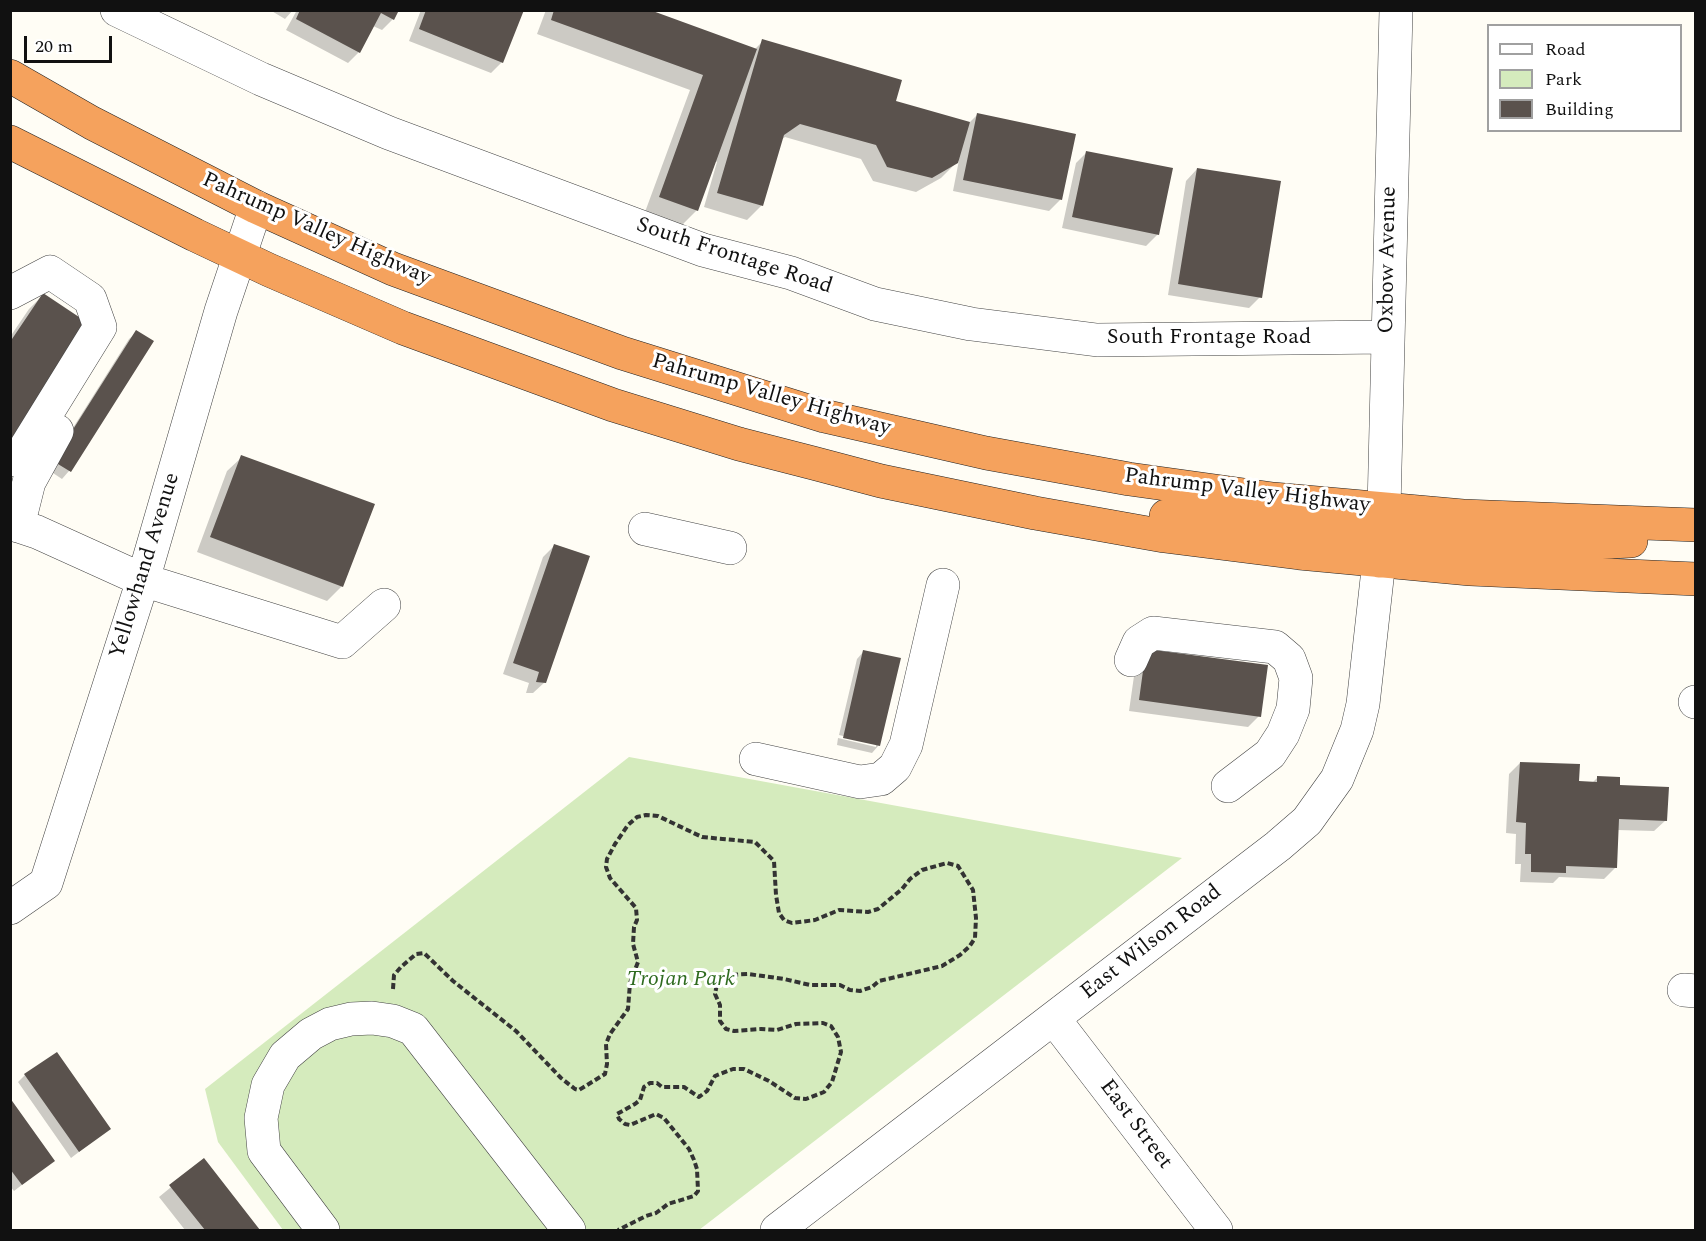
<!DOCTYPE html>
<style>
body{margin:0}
#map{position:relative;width:1706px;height:1241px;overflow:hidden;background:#fffdf5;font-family:Spectral,serif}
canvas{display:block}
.frame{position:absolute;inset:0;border:12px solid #111;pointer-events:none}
.legend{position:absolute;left:1487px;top:24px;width:195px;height:108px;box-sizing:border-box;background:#fff;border:2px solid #a0a0a0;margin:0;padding:8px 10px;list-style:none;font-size:18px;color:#111}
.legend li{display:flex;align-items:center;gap:12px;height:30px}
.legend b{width:30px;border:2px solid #a0a0a0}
.scale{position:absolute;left:24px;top:36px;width:88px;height:27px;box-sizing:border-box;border:3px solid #111;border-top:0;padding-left:8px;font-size:18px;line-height:21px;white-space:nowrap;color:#111;-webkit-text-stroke:4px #fff;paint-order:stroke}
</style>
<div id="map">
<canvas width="1706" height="1241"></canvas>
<div class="frame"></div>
<ul class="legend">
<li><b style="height:8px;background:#fff"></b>Road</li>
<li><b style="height:16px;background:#d5ebbd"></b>Park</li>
<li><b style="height:16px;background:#5a524d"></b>Building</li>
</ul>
<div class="scale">20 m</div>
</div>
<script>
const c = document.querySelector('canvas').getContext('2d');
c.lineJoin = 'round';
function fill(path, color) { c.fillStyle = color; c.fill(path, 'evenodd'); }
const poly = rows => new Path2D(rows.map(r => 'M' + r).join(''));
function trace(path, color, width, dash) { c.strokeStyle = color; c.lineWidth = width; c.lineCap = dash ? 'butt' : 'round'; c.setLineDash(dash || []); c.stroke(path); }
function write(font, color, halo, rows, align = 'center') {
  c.font = font + ' Spectral,serif'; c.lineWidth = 6; c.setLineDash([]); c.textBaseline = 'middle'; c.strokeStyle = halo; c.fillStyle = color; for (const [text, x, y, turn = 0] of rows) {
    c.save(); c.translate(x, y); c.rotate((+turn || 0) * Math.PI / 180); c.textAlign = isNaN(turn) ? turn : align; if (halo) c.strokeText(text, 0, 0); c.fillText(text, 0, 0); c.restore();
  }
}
fill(poly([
 [629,757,1182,858,699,1230,283,1230,218,1142,205,1089]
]), '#d5ebbd');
fill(poly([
 [270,10,293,10,285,19],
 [297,10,397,10,393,19,382,30,373,26,359,52,348,63,286,30],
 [421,10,523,10,502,62,491,73,409,41],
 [546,10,645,10,754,50,763,41,894,102,969,123,977,115,1074,135,1060,200,1049,211,953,191,959,160,941,178,916,192,873,181,861,159,785,137,781,140,762,205,747,220,704,207,717,162,715,161,697,210,682,225,645,212,690,90,537,34],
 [1087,152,1158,234,1146,246,1062,228,1076,163],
 [1197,169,1260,297,1249,308,1168,295,1186,181],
 [43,295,10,453,10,337,29,309],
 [137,332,152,341,69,471,62,479,47,469,129,339],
 [242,457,342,586,327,601,197,552,227,471],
 [554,546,545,682,533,693,526,693,529,683,503,674,543,557],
 [864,651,879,745,872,753,837,745,838,738,876,747,876,744,839,735,857,659],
 [1136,662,1259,716,1248,727,1129,711],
 [1520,763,1578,783,1592,783,1598,777,1619,786,1666,820,1654,831,1617,830,1615,868,1604,879,1559,877,1553,883,1520,882,1521,864,1515,864,1516,834,1506,833,1509,774],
 [25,1075,109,1129,71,1158,18,1082],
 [10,1101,53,1161,14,1191,10,1186],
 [204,1160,259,1230,185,1230,159,1197]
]), '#0003');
fill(poly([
 [300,10,399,10,394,20,381,13,360,53,296,19],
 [426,10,524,10,503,63,419,29],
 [554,10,650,10,757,49,698,211,659,197,703,75,551,20],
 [762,39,902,80,896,101,970,122,958,163,932,178,887,167,876,145,800,124,784,135,763,206,717,193],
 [977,113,1076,134,1062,200,963,180],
 [1086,151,1173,168,1159,235,1072,217],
 [1197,168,1281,181,1262,298,1178,284],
 [43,293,94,327,10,456,10,342],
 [136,330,154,341,71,472,53,461],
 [241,455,375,504,343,587,210,537],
 [554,544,590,556,546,683,536,682,539,672,513,663],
 [1146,649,1268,665,1261,717,1139,700],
 [863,650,901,658,880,746,843,738],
 [1520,762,1580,764,1579,781,1597,782,1597,776,1620,777,1620,785,1669,787,1667,821,1619,819,1617,868,1566,866,1566,873,1531,872,1531,854,1525,854,1526,823,1516,822],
 [57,1052,111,1129,79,1152,24,1074],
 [10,1098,55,1161,22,1185,10,1169],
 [204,1158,260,1230,205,1230,169,1185]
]), '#5a524d');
const minor = poly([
 [117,10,261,79,389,133,703,250,791,273,875,304,971,324,1097,340,1387,337],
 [10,293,50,272,90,299,100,327,24,450,10,460],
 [1384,509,1396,10],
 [10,523,37,532,143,580,342,642,384,605],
 [18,526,29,482,57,431],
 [645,529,730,548],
 [1131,660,1139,642,1153,633,1275,647,1289,659,1296,678,1293,709,1283,734,1270,754,1228,786],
 [1695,702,1696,702],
 [756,759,860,782,881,779,895,767,906,745,943,585],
 [10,908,46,883,143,580,221,311,256,207],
 [1684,990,1696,991],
 [1054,1019,1216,1230],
 [323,1230,264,1151,261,1118,268,1085,285,1056,311,1034,330,1024,351,1019,372,1018,393,1021,413,1029,569,1230],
 [777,1230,1278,846,1307,821,1337,779,1357,730,1363,704,1379,561]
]);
const highway = poly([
 [10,76,92,123,256,207,393,269,622,353,824,416,986,453,1129,479,1273,499,1463,516,1696,525],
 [10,142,195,235,269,270,403,328,613,405,739,444,813,463,881,481,1035,513,1164,536,1299,553,1470,569,1696,579],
 [1166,516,1350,531,1367,528,1378,519,1384,509],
 [1379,561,1384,550,1397,542,1419,538,1561,544,1631,541]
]);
trace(minor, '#444', 34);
trace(highway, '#222', 34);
trace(poly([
 [393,989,394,975,401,967,416,954,424,953,453,981,516,1031,561,1078,575,1089,579,1090,605,1074,607,1064,606,1044,610,1034,628,1009,630,983,638,962,633,944,634,927,637,920,636,908,610,878,606,867,607,859,615,844,628,825,637,817,646,815,658,816,702,837,755,842,774,861,776,895,779,913,784,920,792,923,815,920,839,910,868,912,878,909,902,889,910,879,922,870,947,863,958,866,973,890,976,918,975,938,969,947,960,955,942,966,879,981,872,987,860,991,850,990,840,985,810,985,784,979,748,974,727,975,718,979,715,994,720,1005,720,1021,726,1029,734,1031,761,1029,777,1030,796,1024,823,1023,831,1026,838,1037,841,1052,832,1082,824,1092,806,1099,795,1098,769,1081,744,1069,733,1069,720,1074,715,1076,707,1091,699,1097,684,1087,662,1087,657,1083,650,1083,644,1087,640,1100,635,1104,617,1114,619,1119,625,1124,630,1125,656,1114,664,1118,689,1149,694,1160,697,1169,698,1191,694,1196,668,1204,656,1213,646,1216,618,1230]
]), '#333', 4, [6, 3]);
trace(minor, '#fff', 33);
trace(highway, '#f5a25d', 33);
write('22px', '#111', '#fff', [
 ["Pahrump Valley Highway",316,230,24],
 ["South Frontage Road",734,257,18],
 ["Oxbow Avenue",1389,260,-89],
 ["South Frontage Road",1209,339],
 ["Pahrump Valley Highway",771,396,16],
 ["Pahrump Valley Highway",1247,492,7],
 ["Yellowhand Avenue",146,566,-73],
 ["East Wilson Road",1152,943,-38],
 ["East Street",1135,1125,53]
]);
write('italic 22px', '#2f6b1f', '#fff', [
 ["Trojan Park",681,981]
]);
</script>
